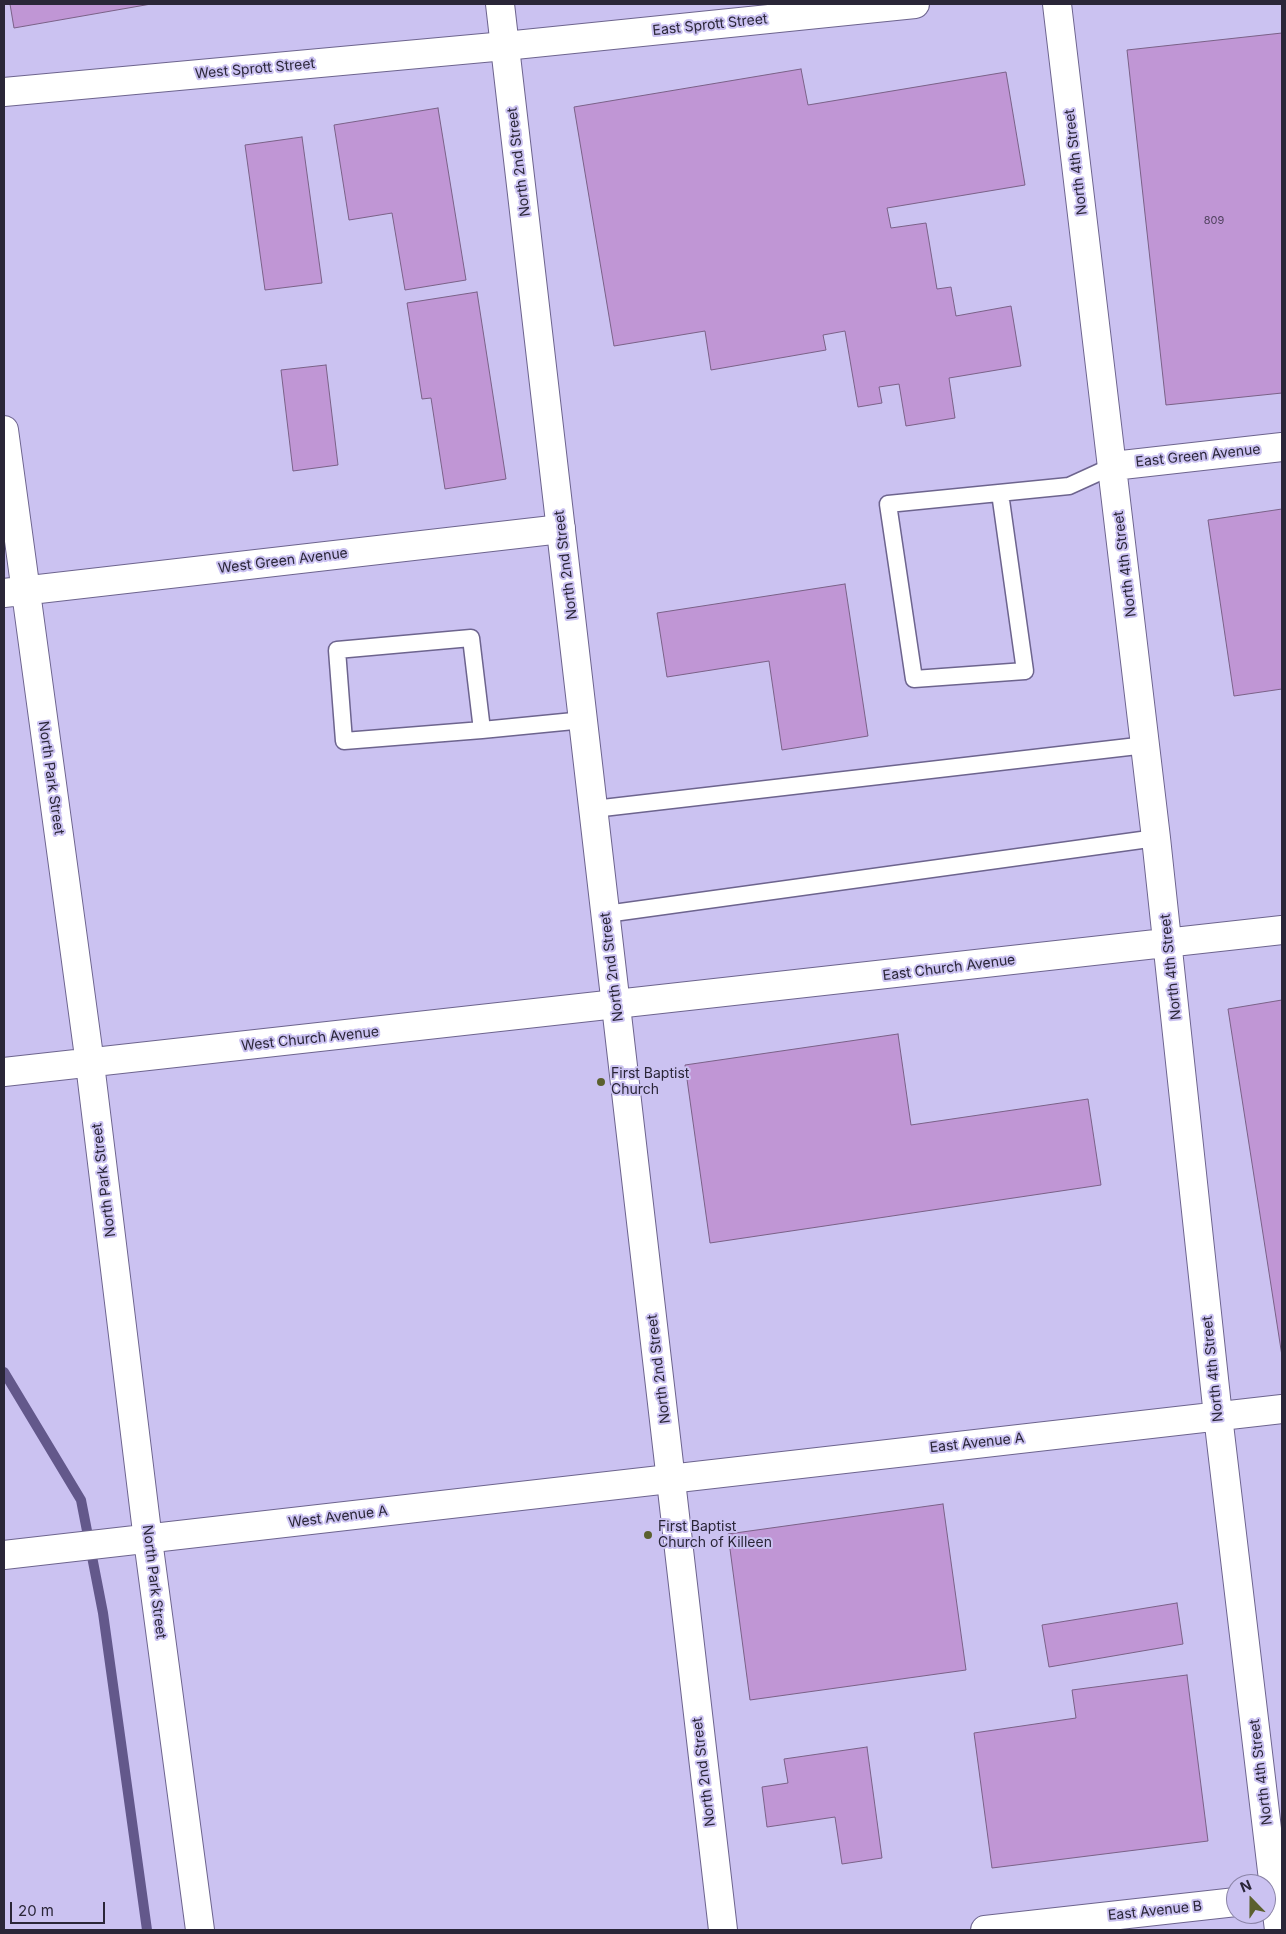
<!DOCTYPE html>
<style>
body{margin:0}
#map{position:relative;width:1286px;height:1934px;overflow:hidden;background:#cbc2f1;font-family:Inter,sans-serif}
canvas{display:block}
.frame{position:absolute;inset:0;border:5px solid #2a2638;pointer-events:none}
.north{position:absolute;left:1226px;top:1874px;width:50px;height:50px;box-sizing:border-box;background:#cbc2f1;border:1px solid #8b84a7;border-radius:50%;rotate:338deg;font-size:14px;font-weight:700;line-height:20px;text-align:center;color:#2a2638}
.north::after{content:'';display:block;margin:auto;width:18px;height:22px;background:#5b602e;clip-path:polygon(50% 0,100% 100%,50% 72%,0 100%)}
.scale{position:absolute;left:10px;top:1902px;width:95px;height:22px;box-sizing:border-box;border:2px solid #2a2638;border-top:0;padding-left:6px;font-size:15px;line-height:18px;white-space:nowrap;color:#2a2638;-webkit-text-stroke:4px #cbc2f1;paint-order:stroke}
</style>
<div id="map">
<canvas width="1286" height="1934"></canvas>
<div class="frame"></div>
<div class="north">N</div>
<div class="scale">20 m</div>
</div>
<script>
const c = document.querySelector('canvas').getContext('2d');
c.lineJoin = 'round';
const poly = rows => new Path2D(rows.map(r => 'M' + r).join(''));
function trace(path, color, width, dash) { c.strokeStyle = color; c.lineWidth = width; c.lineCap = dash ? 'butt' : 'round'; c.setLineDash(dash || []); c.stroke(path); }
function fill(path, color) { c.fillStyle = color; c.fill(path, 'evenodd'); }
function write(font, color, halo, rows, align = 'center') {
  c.font = font + ' Inter,sans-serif'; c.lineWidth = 4; c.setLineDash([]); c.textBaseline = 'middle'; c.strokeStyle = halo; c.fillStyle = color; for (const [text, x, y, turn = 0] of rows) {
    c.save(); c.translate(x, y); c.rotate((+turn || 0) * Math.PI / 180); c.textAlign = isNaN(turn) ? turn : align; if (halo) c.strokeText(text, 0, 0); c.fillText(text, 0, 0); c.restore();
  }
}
trace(poly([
 [4,1372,81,1500,103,1613,147,1930]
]), '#63588b', 10);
const building = poly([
 [10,4,151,4,14,28,10,4],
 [1282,33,1282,393,1166,405,1127,50,1282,33],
 [801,69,808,105,1006,72,1025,185,887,208,891,228,926,223,937,289,951,287,956,316,1011,306,1021,366,949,378,955,418,906,426,899,384,879,387,882,403,858,407,845,331,823,335,826,350,711,370,705,331,614,346,574,107,801,69],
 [438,108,466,280,405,290,392,213,349,220,334,125,438,108],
 [302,137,322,283,265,290,245,145,302,137],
 [477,292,506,479,445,489,431,398,422,399,407,303,477,292],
 [326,365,338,465,293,471,281,370,326,365],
 [1282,509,1282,689,1234,696,1208,520,1282,509],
 [845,584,868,736,782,750,769,661,667,677,657,613,845,584],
 [1282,1000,1282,1356,1228,1009,1282,1000],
 [898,1034,911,1125,1088,1099,1101,1185,710,1243,685,1065,898,1034],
 [943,1504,966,1670,750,1700,728,1534,943,1504],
 [1177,1603,1183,1644,1049,1667,1042,1625,1177,1603],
 [1187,1675,1208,1841,992,1868,974,1733,1076,1718,1072,1690,1187,1675],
 [867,1747,882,1858,842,1864,835,1817,767,1827,762,1787,788,1783,784,1759,867,1747]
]);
fill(building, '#c096d5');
trace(building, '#7a6187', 1);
const service = poly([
 [1000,493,1025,671,914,679,888,504,1069,486,1113,466],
 [482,730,471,638,337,650,344,741,482,730,584,720],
 [594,809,1146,745],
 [606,914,1156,838]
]);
const minor = poly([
 [1057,4,1156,838,1218,1416,1279,1930],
 [4,92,505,46,915,4],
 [4,430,90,1064,148,1540,200,1930],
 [1113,466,1282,447],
 [4,593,561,529],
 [4,1072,1282,930],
 [4,1555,1282,1409]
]);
const tertiary = poly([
 [500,4,723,1930],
 [1266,1899,1282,1897],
 [985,1930,1236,1902]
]);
trace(service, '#6d648e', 19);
trace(minor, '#6d648e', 30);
trace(tertiary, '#6d648e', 30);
trace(service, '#fff', 16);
trace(minor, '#fff', 28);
trace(tertiary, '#fff', 28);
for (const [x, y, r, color] of [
 [601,1082,5,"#5b602e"],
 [648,1535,5,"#5b602e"]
]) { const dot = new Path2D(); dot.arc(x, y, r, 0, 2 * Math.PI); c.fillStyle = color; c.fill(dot); trace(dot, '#cbc2f1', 2); }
write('11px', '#50425f', null, [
 ["809",1214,221]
]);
write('14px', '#2a2638', '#cbc2f1', [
 ["East Sprott Street",710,25,-6],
 ["West Sprott Street",255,69,-5],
 ["North 2nd Street",519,162,-97],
 ["North 4th Street",1076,162,-97],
 ["East Green Avenue",1198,456,-6],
 ["West Green Avenue",283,561,-7],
 ["North 4th Street",1125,564,-97],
 ["North 2nd Street",566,565,-97],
 ["North Park Street",51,778,82],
 ["North 2nd Street",612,967,-97],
 ["North 4th Street",1171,967,-96],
 ["East Church Avenue",949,968,-7],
 ["West Church Avenue",310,1039,-6],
 ["North Park Street",104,1180,-97],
 ["North 2nd Street",659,1369,-97],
 ["North 4th Street",1213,1369,-96],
 ["East Avenue A",977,1443,-6],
 ["West Avenue A",338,1517,-7],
 ["North Park Street",154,1582,83],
 ["North 2nd Street",704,1772,-97],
 ["North 4th Street",1261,1772,-97],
 ["East Avenue B",1155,1911,-6]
]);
write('14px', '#2a2638', '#cbc2f1', [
 ["First Baptist",611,1074],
 ["Church",611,1090],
 ["First Baptist",658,1527],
 ["Church of Killeen",658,1543]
], 'left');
</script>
